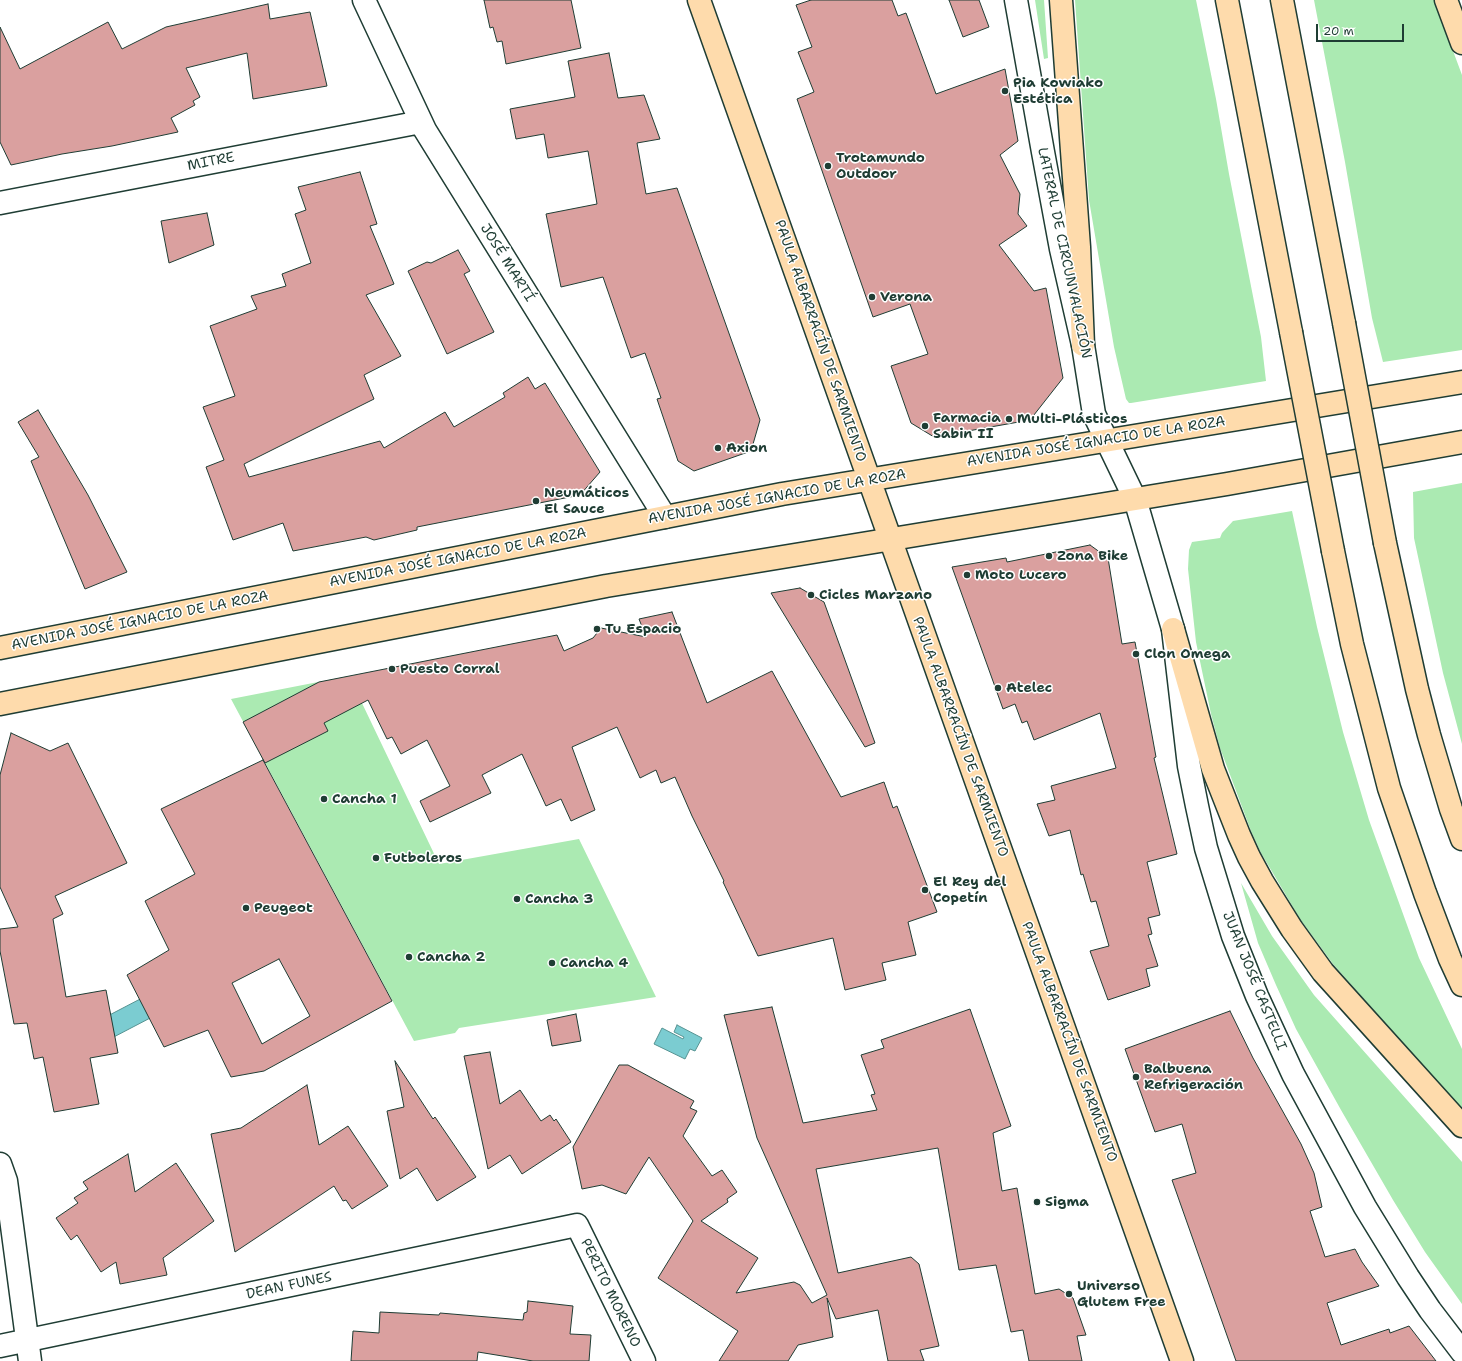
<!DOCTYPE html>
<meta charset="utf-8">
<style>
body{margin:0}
#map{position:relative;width:1462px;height:1361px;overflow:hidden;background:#fff;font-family:"Shantell Sans",sans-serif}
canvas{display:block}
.scale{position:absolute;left:1316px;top:24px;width:88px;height:18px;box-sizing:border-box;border:2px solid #1f3d34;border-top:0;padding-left:5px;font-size:12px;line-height:14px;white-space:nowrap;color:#1f3d34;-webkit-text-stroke:3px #fff;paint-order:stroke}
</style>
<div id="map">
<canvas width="1462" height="1361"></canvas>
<div class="scale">20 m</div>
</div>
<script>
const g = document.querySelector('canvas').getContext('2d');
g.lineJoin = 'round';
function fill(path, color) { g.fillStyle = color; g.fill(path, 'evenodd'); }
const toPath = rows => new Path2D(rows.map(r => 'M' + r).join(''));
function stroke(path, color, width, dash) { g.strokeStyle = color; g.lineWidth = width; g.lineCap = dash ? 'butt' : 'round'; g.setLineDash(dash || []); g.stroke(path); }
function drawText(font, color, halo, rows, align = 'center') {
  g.font = font + ' "Shantell Sans",sans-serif'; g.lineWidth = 3; g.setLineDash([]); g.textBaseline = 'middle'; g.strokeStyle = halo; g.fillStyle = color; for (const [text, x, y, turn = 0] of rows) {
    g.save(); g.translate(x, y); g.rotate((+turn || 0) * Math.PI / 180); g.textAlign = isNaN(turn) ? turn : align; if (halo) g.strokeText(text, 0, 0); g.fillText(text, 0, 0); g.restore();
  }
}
fill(toPath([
 [1035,0,1044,0,1048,58,1044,59],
 [1075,0,1196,0,1216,99,1229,174,1261,337,1266,381,1131,403,1129,403,1126,399,1114,347,1089,200],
 [1314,0,1434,0,1462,75,1462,350,1383,362,1372,318,1345,162],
 [1462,483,1462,744,1443,673,1414,538,1413,492],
 [1292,511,1317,627,1343,732,1369,820,1419,958,1462,1049,1462,1110,1333,964,1300,919,1261,853,1251,831,1220,748,1211,714,1196,642,1188,569,1189,550,1192,542,1220,538,1222,533,1233,521],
 [349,676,439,864,579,839,656,997,459,1028,455,1033,414,1041,231,699],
 [1241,883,1272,936,1314,995,1462,1162,1462,1304,1425,1252,1393,1200,1341,1110,1296,1029,1276,985,1258,943]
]), '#abeab2');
const water = toPath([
 [144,997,154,1016,108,1040,98,1021,144,997],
 [677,1025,702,1038,695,1051,690,1049,685,1059,654,1044,662,1028,683,1039,684,1037,674,1032,677,1025]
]);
fill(water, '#7bccd1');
stroke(water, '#569392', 1);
const building = toPath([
 [484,0,571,0,581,48,506,64,502,41,497,42,493,27,490,28,484,0],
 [811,0,892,0,898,16,906,13,936,94,1005,69,1018,141,1000,155,1020,194,1018,214,1027,226,999,245,1034,291,1046,288,1063,378,1030,420,934,437,911,423,891,366,928,354,910,304,873,317,797,99,814,92,798,52,812,47,796,5,811,0],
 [949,0,979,0,989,27,963,37,949,0],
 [268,4,270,19,310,12,327,86,253,99,247,53,186,68,200,97,193,101,195,105,171,118,178,132,112,146,62,154,11,165,0,142,0,27,20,69,108,22,122,49,166,27,268,4],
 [609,53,618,98,644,95,660,139,637,143,646,194,677,188,760,420,751,451,694,471,678,461,657,399,661,398,645,353,631,358,603,277,561,287,546,214,597,204,588,151,548,158,544,134,516,139,510,109,575,97,568,61,609,53],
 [360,172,377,224,370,226,394,284,366,295,401,356,364,375,374,399,244,464,249,477,380,441,384,448,445,412,454,427,505,397,503,393,528,377,535,389,545,383,600,472,580,495,417,527,417,530,374,540,366,537,293,551,283,523,233,540,206,467,224,460,203,407,235,396,210,326,257,309,251,296,286,286,282,274,311,263,295,214,306,210,298,187,360,172],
 [207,213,214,245,169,263,161,221,207,213],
 [458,250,470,271,464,274,494,332,447,354,408,271,427,262,431,263,458,250],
 [38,410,88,495,127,572,85,589,31,461,39,457,18,422,38,410],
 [1090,545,1108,558,1122,644,1135,642,1156,757,1154,758,1177,854,1147,862,1160,915,1148,918,1152,934,1148,935,1158,966,1146,969,1150,986,1108,1000,1090,951,1109,946,1096,901,1091,902,1083,874,1081,875,1070,830,1049,836,1037,804,1055,800,1051,786,1116,768,1100,713,1034,740,1027,721,1022,723,1015,704,1003,709,952,567,1006,558,1007,562,1090,545],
 [800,588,824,602,875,743,865,747,771,593,800,588],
 [672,612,707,703,772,671,841,797,884,782,893,808,897,806,937,912,908,922,916,955,882,963,886,980,845,990,833,938,758,956,723,882,724,881,692,816,675,777,661,783,656,770,640,778,617,727,572,747,595,810,571,821,561,799,546,806,522,754,482,775,491,793,430,822,420,801,450,786,427,740,401,754,392,737,387,739,368,700,324,723,328,731,265,763,243,722,319,682,557,635,564,651,593,638,601,628,646,637,639,619,672,612],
 [11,733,50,751,68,743,127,863,55,896,63,914,53,919,66,997,106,990,118,1053,90,1058,99,1104,54,1112,43,1057,34,1059,27,1023,14,1024,0,951,0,929,18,927,0,887,0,775,11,733],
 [263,760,392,1001,264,1071,231,1077,208,1030,164,1047,127,975,169,950,145,901,195,874,161,809,263,760],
 [279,959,310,1016,262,1044,232,983,279,959],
 [772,1007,803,1123,877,1110,871,1095,875,1094,861,1055,884,1048,881,1040,970,1009,1011,1126,993,1133,1002,1191,1017,1188,1035,1294,1059,1289,1073,1298,1086,1335,1077,1336,1082,1361,1029,1361,1023,1330,1011,1332,996,1265,959,1270,938,1148,816,1169,838,1273,911,1257,919,1264,939,1346,920,1350,924,1361,888,1361,878,1310,836,1319,827,1298,833,1337,798,1345,788,1361,719,1361,738,1331,658,1278,693,1221,649,1157,626,1194,602,1185,582,1189,573,1147,619,1065,628,1065,694,1101,690,1108,697,1111,683,1136,712,1176,722,1170,737,1192,727,1199,728,1202,701,1221,758,1258,736,1293,794,1282,800,1285,812,1303,827,1295,757,1138,724,1015,772,1007],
 [1230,1011,1253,1058,1301,1144,1314,1173,1322,1207,1310,1211,1325,1257,1355,1249,1362,1262,1379,1286,1327,1303,1341,1345,1389,1329,1390,1333,1409,1326,1436,1361,1236,1361,1172,1180,1196,1173,1182,1124,1155,1132,1125,1049,1230,1011],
 [576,1014,581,1041,552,1046,547,1020,576,1014],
 [490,1052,500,1104,520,1090,541,1121,550,1115,554,1121,556,1119,571,1142,522,1174,510,1155,488,1169,464,1056,490,1052],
 [395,1061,433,1119,435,1117,476,1177,437,1201,417,1168,400,1179,387,1111,404,1107,395,1061],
 [307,1085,319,1145,348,1126,388,1186,352,1209,346,1200,343,1201,334,1186,235,1252,211,1134,241,1128,307,1085],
 [128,1154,135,1192,176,1163,214,1221,163,1258,167,1275,120,1284,116,1262,101,1272,77,1235,71,1240,56,1218,78,1203,74,1198,88,1189,83,1182,128,1154],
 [528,1301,573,1306,570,1334,591,1335,589,1361,533,1361,478,1352,477,1361,351,1361,353,1331,379,1333,380,1312,439,1315,440,1313,523,1320,524,1313,527,1312,528,1301]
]);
fill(building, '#daa09f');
stroke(building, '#1f3d34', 1);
const minor = toPath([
 [364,0,425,130,665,517],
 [1016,0,1043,152,1061,249,1083,345,1094,414,1135,499,1173,629,1189,766,1197,806,1206,848,1233,936,1257,996,1293,1074,1365,1207,1408,1277,1430,1310,1462,1352],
 [0,203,421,122],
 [0,1164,6,1181,30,1361],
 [0,1346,577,1225,644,1361]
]);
const major = toPath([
 [699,0,1182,1361],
 [0,648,782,494,1462,382],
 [0,704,606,586,1227,484,1462,442]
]);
const highway = toPath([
 [1061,0,1079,247,1083,345],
 [1227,0,1291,332],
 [1282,0,1344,323],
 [1446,0,1462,43],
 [1385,543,1417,689,1429,735,1451,809,1462,839],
 [1333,551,1352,644,1389,788,1425,893,1450,959,1462,985],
 [1173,629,1213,769,1239,835,1249,857,1262,881,1292,929,1323,972,1462,1126]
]);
stroke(minor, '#1f3d34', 25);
stroke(major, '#1f3d34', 25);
stroke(highway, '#1f3d34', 25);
stroke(minor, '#fff', 22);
stroke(major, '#fedbac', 22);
stroke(highway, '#fedbac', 22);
const highwayBridge = toPath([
 [1344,323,1385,543],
 [1291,332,1333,551]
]);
stroke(highwayBridge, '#1f3d34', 25, []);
stroke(highwayBridge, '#fedbac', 22);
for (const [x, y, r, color] of [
 [1005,91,4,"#1f3d34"],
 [828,166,4,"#1f3d34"],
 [872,297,4,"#1f3d34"],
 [1009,419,4,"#1f3d34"],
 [925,426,4,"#1f3d34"],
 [718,448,4,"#1f3d34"],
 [536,501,4,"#1f3d34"],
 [1049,556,4,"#1f3d34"],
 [967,575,4,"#1f3d34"],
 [811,595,4,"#1f3d34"],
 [597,629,4,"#1f3d34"],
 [1136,654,4,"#1f3d34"],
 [392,669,4,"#1f3d34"],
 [998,688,4,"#1f3d34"],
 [324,799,4,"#1f3d34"],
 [376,858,4,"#1f3d34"],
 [925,890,4,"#1f3d34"],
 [517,899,4,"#1f3d34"],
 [246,908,4,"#1f3d34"],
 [409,957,4,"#1f3d34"],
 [552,963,4,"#1f3d34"],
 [1136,1077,4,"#1f3d34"],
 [1037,1202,4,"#1f3d34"],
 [1069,1294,4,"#1f3d34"]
]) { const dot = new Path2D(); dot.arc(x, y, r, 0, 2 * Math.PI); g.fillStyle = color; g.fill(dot); stroke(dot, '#fff', 1.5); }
drawText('bold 14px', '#1f3d34', '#fff', [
 ["Pia Kowiako",1013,83],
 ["Estética",1013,99],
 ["Trotamundo",836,158],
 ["Outdoor",836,174],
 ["Verona",880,297],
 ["Farmacia",933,418],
 ["Sabin II",933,434],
 ["Multi-Plásticos",1017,419],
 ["Axion",726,448],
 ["Neumáticos",544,493],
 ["El Sauce",544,509],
 ["Zona Bike",1057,556],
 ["Moto Lucero",975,575],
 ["Cicles Marzano",819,595],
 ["Tu Espacio",605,629],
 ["Clon Omega",1144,654],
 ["Puesto Corral",400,669],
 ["Atelec",1006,688],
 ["Cancha 1",332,799],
 ["Futboleros",384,858],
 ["El Rey del",933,882],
 ["Copetín",933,898],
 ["Cancha 3",525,899],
 ["Peugeot",254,908],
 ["Cancha 2",417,957],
 ["Cancha 4",560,963],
 ["Balbuena",1144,1069],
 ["Refrigeración",1144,1085],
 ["Sigma",1045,1202],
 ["Universo",1077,1286],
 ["Glutem Free",1077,1302]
], 'left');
drawText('14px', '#1f3d34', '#fff', [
 ["MITRE",211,162,-11],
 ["LATERAL DE CIRCUNVALACIÓN",1064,253,78],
 ["JOSÉ MARTÍ",507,263,58],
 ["PAULA ALBARRACÍN DE SARMIENTO",820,341,71],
 ["AVENIDA JOSÉ IGNACIO DE LA ROZA",1096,442,-9],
 ["AVENIDA JOSÉ IGNACIO DE LA ROZA",777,497,-10],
 ["AVENIDA JOSÉ IGNACIO DE LA ROZA",458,558,-11],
 ["AVENIDA JOSÉ IGNACIO DE LA ROZA",140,621,-11],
 ["PAULA ALBARRACÍN DE SARMIENTO",960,737,70],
 ["JUAN JOSÉ CASTELLI",1254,981,68],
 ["PAULA ALBARRACÍN DE SARMIENTO",1069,1042,70],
 ["DEAN FUNES",289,1286,-12],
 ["PERITO MORENO",610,1293,64]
]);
</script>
